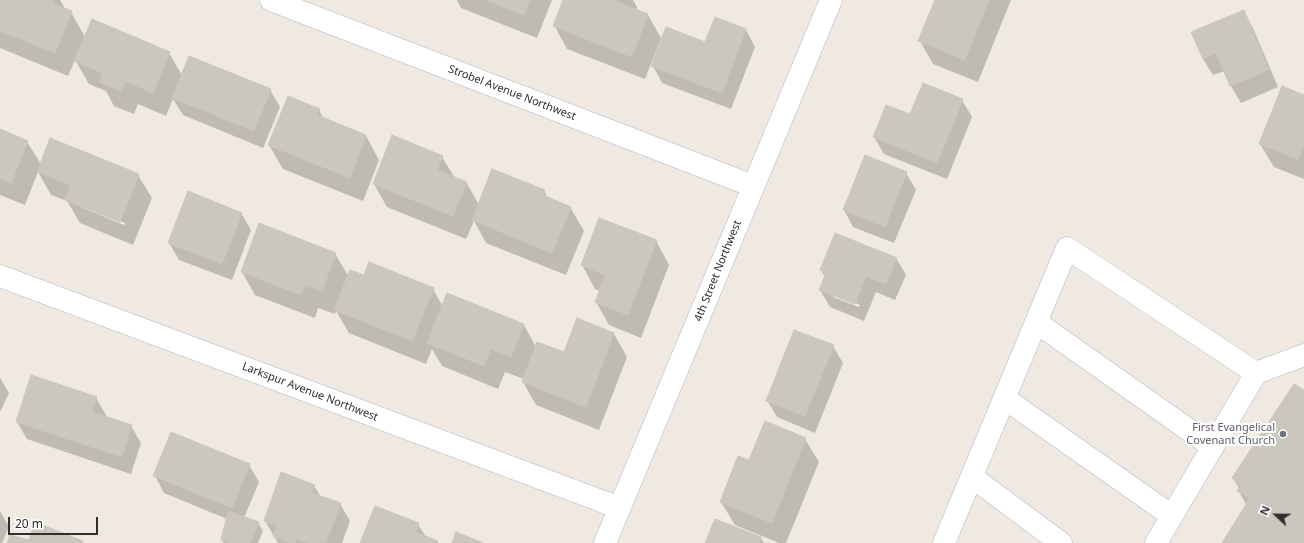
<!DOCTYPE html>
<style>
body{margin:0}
#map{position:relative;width:1304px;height:543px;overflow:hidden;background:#efe9e1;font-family:"Noto Sans",sans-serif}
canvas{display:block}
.north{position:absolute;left:1256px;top:495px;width:40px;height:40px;-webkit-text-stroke:3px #fff;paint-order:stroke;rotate:292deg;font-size:11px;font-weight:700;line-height:16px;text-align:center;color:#2e2e2e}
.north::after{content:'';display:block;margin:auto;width:14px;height:18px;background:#2e2e2e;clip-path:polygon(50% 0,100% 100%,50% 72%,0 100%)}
.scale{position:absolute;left:8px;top:517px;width:90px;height:18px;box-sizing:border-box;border:2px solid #2e2e2e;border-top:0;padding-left:5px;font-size:12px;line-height:14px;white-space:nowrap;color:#2e2e2e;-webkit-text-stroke:3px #fff;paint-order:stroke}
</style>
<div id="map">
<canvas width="1304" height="543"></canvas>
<div class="north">N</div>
<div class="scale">20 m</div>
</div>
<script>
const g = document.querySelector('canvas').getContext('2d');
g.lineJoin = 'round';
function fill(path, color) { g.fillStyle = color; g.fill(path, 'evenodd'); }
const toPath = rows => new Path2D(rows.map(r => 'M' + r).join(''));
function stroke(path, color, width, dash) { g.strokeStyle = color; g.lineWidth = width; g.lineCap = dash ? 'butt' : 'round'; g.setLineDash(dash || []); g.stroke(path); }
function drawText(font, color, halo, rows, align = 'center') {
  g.font = font + ' "Noto Sans",sans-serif'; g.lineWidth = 4; g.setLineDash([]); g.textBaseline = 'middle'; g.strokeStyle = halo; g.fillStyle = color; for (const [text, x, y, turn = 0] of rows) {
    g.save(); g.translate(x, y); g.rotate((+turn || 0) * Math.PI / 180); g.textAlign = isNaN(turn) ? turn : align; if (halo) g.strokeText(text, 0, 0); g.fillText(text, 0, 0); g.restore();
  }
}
fill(toPath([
 [0,0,60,0,66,10,71,12,85,37,169,53,182,75,270,90,280,107,263,148,183,115,173,99,166,116,138,104,134,114,114,106,106,91,89,84,75,60,68,76,0,48],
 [457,0,552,0,537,38,461,8],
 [564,0,633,0,637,7,636,10,648,15,661,38,645,79,567,49,554,25],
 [936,0,1011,0,978,82,933,64,920,41],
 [1243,11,1253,28,1278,87,1241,103,1231,86,1225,71,1213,75,1203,59],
 [715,18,746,30,755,47,731,109,662,83,653,66,705,44],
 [1304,96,1304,179,1274,167,1260,144],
 [962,100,972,117,947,179,884,154,874,137,910,116],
 [319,110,324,120,366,136,379,160,363,201,283,169,269,145],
 [0,131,27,142,41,164,138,175,152,198,133,245,80,223,67,201,51,195,38,172,25,205,0,195],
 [83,206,125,223,124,225,83,208],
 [442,157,455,178,466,182,479,205,544,191,548,198,570,207,584,231,566,275,486,243,474,221,466,239,387,207,374,184],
 [906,173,916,190,894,243,853,227,844,210],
 [241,213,251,230,232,280,179,260,169,243],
 [656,241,669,265,641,338,609,325,596,302,600,291,595,289,582,265],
 [335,254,349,277,365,277,433,289,443,307,448,294,524,325,536,347,564,353,577,320,614,334,627,357,599,430,536,405,523,382,524,379,505,372,498,389,442,366,432,349,426,364,349,333,336,311,335,314,318,308,315,318,255,295,242,272],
 [896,258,906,275,895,300,876,292,864,321,830,307,820,290,825,277,821,270],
 [833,294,860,305,859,307,833,297],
 [833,346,843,363,815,433,777,417,767,400],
 [0,378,9,393,0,412],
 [1304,391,1304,543,1223,543,1247,506,1238,490,1239,488,1233,478],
 [96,398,106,415,105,417,131,426,141,443,131,474,27,439,17,422],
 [805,439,819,462,786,543,779,543,735,525,721,502,750,462],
 [249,465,259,482,244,518,258,523,263,531,258,543,224,543,222,540,227,519,164,493,155,476],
 [314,486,321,497,340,504,350,521,342,543,278,543,265,521],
 [0,511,9,527,2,543,0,543],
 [716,520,761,538,764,543,706,543],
 [418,524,426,537,438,543,361,543]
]), '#0003');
const building = toPath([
 [0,0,54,0,53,4,72,11,55,53,0,31,0,0],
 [486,0,530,0,524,15,486,0],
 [563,0,617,0,617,2,648,14,632,57,553,26,563,0],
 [935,0,989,0,965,60,918,41,935,0],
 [1244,10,1269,70,1230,86,1216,53,1203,59,1191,32,1244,10],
 [715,17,746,29,722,93,651,66,666,27,705,42,715,17],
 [92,19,170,52,153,93,125,81,121,91,100,82,103,73,74,61,92,19],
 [189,56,271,89,254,131,172,98,189,56],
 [923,83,963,99,937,163,873,137,886,105,910,114,923,83],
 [1282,86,1304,95,1304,145,1298,159,1259,144,1282,86],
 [288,96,320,109,317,115,366,135,350,178,268,145,288,96],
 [0,129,28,141,11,183,0,178,0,129],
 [392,135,443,156,437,170,467,182,453,216,373,184,392,135],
 [50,138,139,174,120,222,65,200,71,185,37,172,50,138],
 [865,155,907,172,885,227,843,210,865,155],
 [492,169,545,190,543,195,571,207,552,253,472,220,492,169],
 [188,191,242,213,222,264,168,243,188,191],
 [599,218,657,240,628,315,595,302,605,275,581,265,599,218],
 [259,223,336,253,322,291,305,285,301,295,241,272,259,223],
 [835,233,897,258,886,284,866,276,855,304,819,290,826,273,820,270,835,233],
 [369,262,434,288,412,341,334,310,350,270,364,275,369,262],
 [447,293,524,324,511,357,491,349,484,366,427,343,447,293],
 [577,318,614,333,586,407,522,382,537,342,564,352,577,318],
 [794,330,834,345,805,416,766,401,794,330],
 [31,375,97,397,92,412,132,425,122,457,16,422,31,375],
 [1294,384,1304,390,1304,543,1222,543,1250,498,1237,491,1240,484,1232,478,1294,384],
 [765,421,806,438,772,523,720,502,738,456,749,460,765,421],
 [171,432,250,464,232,508,153,476,171,432],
 [281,472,315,485,312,493,341,503,326,543,309,543,296,539,295,543,290,543,273,536,277,525,264,521,281,472],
 [375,506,419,523,415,532,438,541,438,543,360,543,375,506],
 [228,511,259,522,250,543,229,543,221,540,228,511],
 [715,519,761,537,759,543,705,543,715,519],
 [35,522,83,541,82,543,7,543,10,535,29,540,35,522],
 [456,532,483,543,452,543,456,532]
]);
fill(building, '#cbc7bf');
stroke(building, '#cbc5ba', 1);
const minor = toPath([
 [271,0,753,186],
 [0,276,620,508],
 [1036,322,1213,447],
 [1004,398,1172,516],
 [972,477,1061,543],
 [605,543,831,0],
 [944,543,1067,248,1256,373],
 [1156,543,1256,373,1304,355]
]);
stroke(minor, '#b4b7c1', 23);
stroke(minor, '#fff', 22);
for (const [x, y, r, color] of [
 [1283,434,4,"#6b7280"]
]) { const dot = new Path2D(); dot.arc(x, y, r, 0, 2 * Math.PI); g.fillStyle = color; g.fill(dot); stroke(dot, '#fff', 1.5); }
drawText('11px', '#2e2e2e', '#fff', [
 ["Strobel Avenue Northwest",512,93,21],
 ["4th Street Northwest",718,271,-68],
 ["Larkspur Avenue Northwest",310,392,21]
]);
drawText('11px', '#5b616d', '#fff', [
 ["First Evangelical",1275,428],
 ["Covenant Church",1275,441]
], 'right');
</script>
